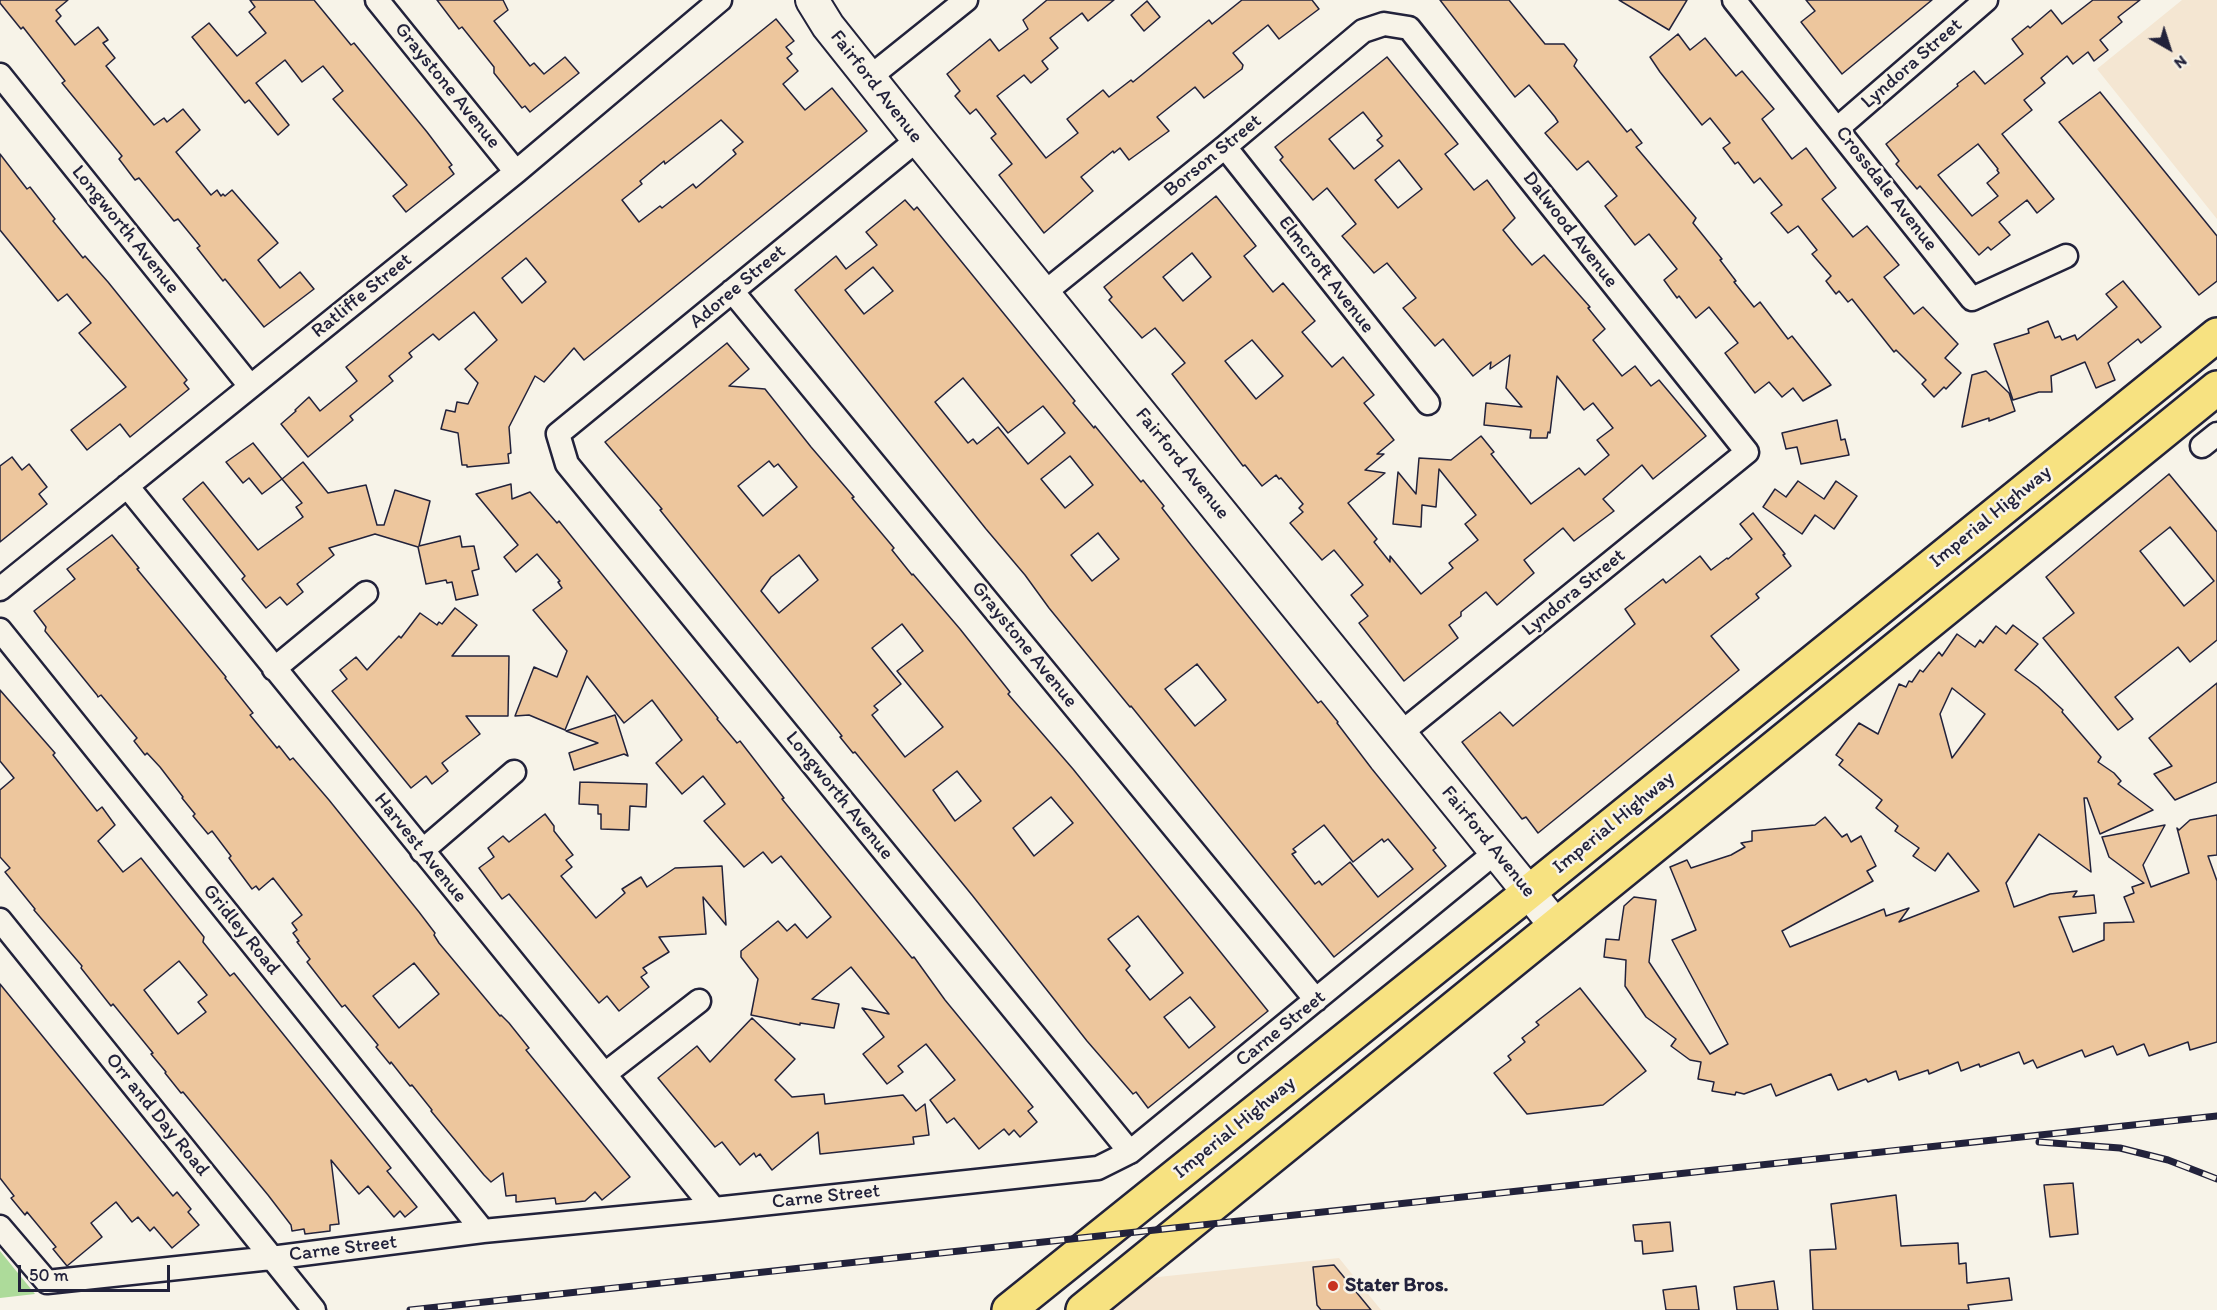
<!DOCTYPE html>
<style>
body{margin:0}
#map{position:relative;width:2217px;height:1310px;overflow:hidden;background:#f7f3e8;font-family:Itim,sans-serif}
canvas{display:block}
.north{position:absolute;left:2139px;top:18px;width:60px;height:60px;-webkit-text-stroke:4px #f7f3e8;paint-order:stroke;rotate:141deg;font-size:16px;font-weight:700;line-height:24px;text-align:center;color:#22223b}
.north::after{content:'';display:block;margin:auto;width:21px;height:27px;background:#22223b;clip-path:polygon(50% 0,100% 100%,50% 72%,0 100%)}
.scale{position:absolute;left:18px;top:1265px;width:152px;height:27px;box-sizing:border-box;border:3px solid #22223b;border-top:0;padding-left:8px;font-size:18px;line-height:21px;white-space:nowrap;color:#22223b;-webkit-text-stroke:4px #f7f3e8;paint-order:stroke}
</style>
<div id="map">
<canvas width="2217" height="1310"></canvas>
<div class="north">N</div>
<div class="scale">50 m</div>
</div>
<script>
const g = document.querySelector('canvas').getContext('2d');
g.lineJoin = 'round';
function fill(path, color) { g.fillStyle = color; g.fill(path, 'evenodd'); }
const toPath = rows => new Path2D(rows.map(r => 'M' + r).join(''));
function stroke(path, color, width, dash) { g.strokeStyle = color; g.lineWidth = width; g.lineCap = dash ? 'butt' : 'round'; g.setLineDash(dash || []); g.stroke(path); }
function drawText(font, color, halo, rows, align = 'center') {
  g.font = font + ' Itim,sans-serif'; g.lineWidth = 5; g.setLineDash([]); g.textBaseline = 'middle'; g.strokeStyle = halo; g.fillStyle = color; for (const [text, x, y, turn = 0] of rows) {
    g.save(); g.translate(x, y); g.rotate((+turn || 0) * Math.PI / 180); g.textAlign = isNaN(turn) ? turn : align; if (halo) g.strokeText(text, 0, 0); g.fillText(text, 0, 0); g.restore();
  }
}
fill(toPath([
 [2182,0,2217,0,2217,219,2097,69],
 [1339,1258,1381,1310,1101,1310,1139,1279]
]), '#f4e6d2');
fill(toPath([
 [0,1251,35,1294,0,1298]
]), '#addb9a');
const building = toPath([
 [0,0,68,0,56,10,61,16,56,21,75,45,98,27,108,40,103,43,115,58,106,66,154,125,164,118,167,122,183,109,200,130,176,152,211,195,217,190,221,196,223,194,225,196,232,190,278,243,258,260,280,288,300,272,314,289,264,327,225,279,223,281,197,248,200,246,178,219,174,221,139,178,135,180,119,159,122,156,62,83,65,81,23,27,21,29,0,3,0,0],
 [250,0,314,0,351,45,354,43,427,132,452,165,449,167,454,174,406,212,393,196,407,185,333,99,343,91,323,66,302,82,285,60,256,83,289,125,278,135,249,100,245,103,192,37,209,23,237,56,266,33,249,12,255,7,250,0],
 [437,0,503,0,508,10,494,21,530,66,534,63,544,74,565,57,579,73,530,112,525,106,522,108,494,73,494,67,462,27,459,29,437,0],
 [1047,0,1114,0,1088,21,1082,13,1050,38,1058,48,1042,61,1048,69,1031,83,1024,75,997,96,1046,158,1078,133,1067,119,1103,90,1109,97,1131,80,1133,82,1209,20,1212,24,1242,0,1312,0,1319,9,1279,39,1268,25,1233,53,1243,65,1242,69,1204,98,1195,87,1157,117,1169,131,1129,160,1120,148,1114,153,1113,151,1081,177,1093,191,1044,233,999,175,1012,164,991,138,996,134,976,109,970,114,955,96,960,91,947,74,990,39,999,51,1028,29,1023,20,1047,0],
 [1440,0,1509,0,1545,44,1564,44,1577,60,1574,66,1627,132,1631,129,1642,143,1636,147,1696,218,1693,223,1722,259,1720,260,1736,281,1734,282,1754,307,1760,302,1788,339,1792,336,1831,385,1803,401,1793,388,1782,397,1769,382,1755,393,1725,353,1738,343,1709,307,1696,318,1679,296,1677,298,1664,280,1677,269,1649,234,1635,245,1605,206,1617,196,1588,161,1577,170,1545,133,1558,122,1555,117,1529,85,1515,97,1440,0],
 [1619,0,1687,0,1669,30,1619,0],
 [1806,0,1932,0,1842,74,1801,22,1815,11,1806,0],
 [2093,0,2140,0,2118,17,2122,22,2100,40,2108,50,2094,61,2088,52,2073,64,2067,56,2041,78,2045,83,2024,100,2032,110,2002,134,2054,199,2037,213,2027,200,1999,222,2010,235,1991,250,1988,247,1979,255,1920,186,1917,189,1896,164,1899,161,1886,144,1958,86,1957,84,1974,71,1985,84,2023,54,2012,39,2028,26,2030,28,2051,10,2062,24,2093,0],
 [1978,144,1998,169,1997,170,1999,173,1987,183,1998,196,1972,216,1938,175,1978,144],
 [1147,1,1160,17,1144,31,1131,15,1147,1],
 [776,19,794,41,786,47,792,54,787,58,798,71,783,84,805,110,832,88,867,131,584,360,574,348,544,382,535,376,509,427,511,453,508,454,509,463,467,467,467,465,462,465,458,433,441,429,446,410,455,412,457,402,468,404,478,383,465,369,497,340,474,312,439,340,433,334,409,353,412,357,389,376,393,381,350,416,353,420,308,457,281,424,296,411,295,410,309,397,320,411,357,381,346,367,776,19],
 [721,120,743,142,733,150,736,154,696,188,693,184,662,208,660,206,639,222,622,200,642,184,640,181,664,161,665,164,721,120],
 [526,258,546,282,522,303,502,278,526,258],
 [1678,34,1690,50,1705,38,1736,76,1742,71,1774,109,1762,119,1792,159,1806,148,1836,188,1822,199,1853,237,1867,226,1899,265,1884,277,1914,314,1923,307,1958,344,1945,358,1961,373,1946,389,1944,387,1934,397,1922,384,1926,380,1896,350,1894,352,1852,299,1848,302,1839,291,1836,294,1826,281,1831,276,1812,254,1817,250,1798,226,1788,233,1771,213,1782,205,1760,178,1754,183,1738,162,1735,164,1723,148,1730,143,1710,118,1702,125,1660,72,1650,57,1678,34],
 [1387,57,1458,144,1445,154,1474,190,1487,180,1515,218,1503,230,1516,246,1532,265,1544,255,1590,307,1588,308,1605,329,1593,340,1622,376,1635,366,1651,386,1659,380,1706,436,1653,479,1642,465,1603,499,1614,511,1574,541,1563,528,1524,560,1534,573,1497,605,1486,592,1461,612,1461,616,1449,625,1458,638,1404,681,1359,623,1368,616,1351,595,1363,585,1334,550,1322,560,1290,523,1303,512,1299,508,1303,504,1281,478,1279,479,1276,475,1262,486,1245,465,1243,466,1172,374,1185,363,1155,328,1142,338,1109,300,1112,297,1104,287,1216,196,1256,246,1244,256,1273,292,1283,283,1315,321,1302,332,1332,367,1343,357,1374,395,1364,403,1394,440,1377,454,1384,454,1365,470,1385,473,1348,503,1377,539,1374,542,1390,562,1390,556,1421,594,1453,568,1449,563,1478,540,1465,524,1476,515,1439,469,1436,507,1422,505,1421,527,1393,524,1398,472,1416,494,1419,458,1451,460,1481,436,1494,452,1491,454,1531,504,1579,468,1585,475,1609,455,1597,440,1613,428,1593,403,1584,410,1557,376,1550,433,1548,432,1547,438,1530,438,1531,430,1484,425,1486,403,1522,407,1506,388,1510,355,1490,369,1491,362,1473,376,1443,339,1435,346,1403,308,1416,298,1387,263,1374,273,1342,236,1356,224,1327,188,1313,200,1280,160,1283,157,1275,147,1387,57],
 [1363,112,1382,136,1377,140,1383,146,1354,169,1329,139,1363,112],
 [1399,160,1422,189,1398,208,1375,180,1399,160],
 [1192,253,1211,277,1183,301,1163,277,1192,253],
 [1252,340,1283,376,1256,399,1225,361,1252,340],
 [2100,92,2217,236,2217,281,2199,295,2059,122,2100,92],
 [0,154,27,189,30,187,55,219,53,221,83,258,85,256,108,282,187,380,184,383,189,389,130,437,120,424,87,450,71,430,126,387,79,333,91,323,67,294,58,301,0,230,0,154],
 [905,200,914,210,917,207,1075,401,1073,403,1094,428,1095,426,1141,482,1143,480,1164,506,1162,508,1191,545,1318,703,1321,701,1338,722,1337,723,1372,769,1436,848,1433,850,1446,866,1334,957,1131,706,1130,707,1049,608,1025,575,986,529,795,290,836,256,846,269,877,245,866,232,905,200],
 [873,267,893,291,864,314,845,290,873,267],
 [963,378,1008,433,1043,406,1065,433,1028,464,998,427,977,444,973,439,968,443,935,402,963,378],
 [1070,456,1093,485,1065,508,1041,479,1070,456],
 [1098,533,1119,559,1092,581,1071,555,1098,533],
 [1197,664,1226,700,1195,726,1165,689,1197,664],
 [1324,825,1353,862,1382,839,1384,842,1388,839,1413,869,1378,897,1350,862,1322,885,1319,881,1315,884,1292,854,1296,852,1293,849,1324,825],
 [2123,281,2161,327,2141,343,2138,339,2108,363,2115,380,2096,388,2085,362,2051,376,2052,392,2039,392,2013,400,1994,344,2029,333,2028,329,2048,321,2055,338,2060,336,2062,340,2075,335,2077,340,2117,307,2106,294,2123,281],
 [727,343,749,369,729,386,765,389,811,447,854,497,852,498,894,548,892,550,912,575,913,574,960,629,1010,692,1008,694,1073,769,1268,1011,1148,1108,1136,1092,1133,1094,1087,1041,972,895,855,752,853,753,840,737,842,736,689,546,660,510,662,509,605,442,727,343],
 [769,461,774,467,778,464,797,487,763,516,738,486,769,461],
 [799,555,818,580,779,613,761,591,771,577,799,555],
 [902,624,923,651,897,671,943,727,905,757,872,715,878,710,874,706,901,684,872,648,902,624],
 [957,771,981,801,955,821,933,790,957,771],
 [1051,797,1073,823,1034,856,1013,828,1051,797],
 [1138,916,1183,973,1150,1000,1126,970,1130,966,1108,939,1138,916],
 [1190,997,1215,1027,1189,1048,1164,1017,1190,997],
 [1986,371,2009,393,2015,411,1989,421,1989,418,1962,427,1972,375,1986,371],
 [1837,420,1841,440,1845,439,1849,455,1801,464,1797,447,1786,449,1782,433,1837,420],
 [253,443,282,479,262,494,249,478,243,483,226,462,253,443],
 [12,457,22,470,29,464,47,487,39,494,47,504,0,542,0,466,12,457],
 [303,462,328,493,366,485,377,525,384,525,395,490,430,501,419,546,460,536,462,547,474,546,479,569,472,571,478,595,456,600,452,582,447,583,446,580,426,584,418,547,375,534,329,548,334,555,297,584,303,592,287,605,280,597,266,608,242,579,245,576,183,499,203,482,258,550,303,517,296,507,302,503,282,479,303,462],
 [2169,474,2217,532,2217,640,2190,662,2178,647,2115,697,2133,719,2118,730,2043,638,2074,613,2046,577,2169,474],
 [2170,527,2214,581,2184,606,2140,551,2170,527],
 [1798,481,1824,499,1836,481,1857,496,1834,529,1815,515,1802,534,1763,507,1775,489,1786,497,1798,481],
 [511,484,512,499,530,492,557,523,559,521,718,718,717,719,737,743,740,741,784,798,782,799,912,958,914,957,945,1000,1033,1107,1028,1111,1037,1122,1020,1137,1014,1130,1009,1135,1004,1129,979,1149,954,1118,947,1123,930,1100,955,1080,926,1044,898,1066,903,1072,887,1084,863,1054,884,1037,862,1008,889,1014,851,967,812,999,839,1004,834,1028,800,1023,800,1025,751,1015,758,979,741,957,741,951,778,921,787,931,795,924,807,938,831,917,781,856,772,863,763,852,744,867,704,821,725,804,703,776,682,794,656,763,682,740,652,700,624,723,587,676,565,730,529,715,515,716,534,667,557,677,567,651,533,610,562,588,558,582,560,581,537,554,516,572,504,557,518,545,476,494,511,484],
 [1753,513,1785,554,1783,555,1791,566,1756,594,1759,598,1711,636,1739,670,1538,833,1526,817,1522,819,1462,742,1500,712,1513,726,1635,624,1625,609,1663,579,1666,583,1700,556,1711,570,1727,558,1728,559,1752,539,1740,524,1753,513],
 [112,535,139,568,137,569,226,677,225,678,253,713,250,715,277,748,279,746,290,760,293,758,329,800,419,912,435,933,434,935,439,943,500,1016,501,1015,509,1023,529,1048,526,1050,630,1177,602,1200,595,1192,585,1201,556,1204,555,1198,516,1202,516,1195,506,1196,503,1173,491,1182,484,1175,431,1111,432,1110,412,1085,410,1086,391,1062,390,1064,376,1047,378,1045,345,1005,342,1007,307,962,310,959,297,942,299,941,293,933,297,930,292,923,302,915,273,878,259,890,256,886,252,889,229,858,231,856,212,831,208,834,193,816,195,814,182,798,183,797,160,767,147,753,145,755,134,741,137,738,101,695,98,697,97,695,45,631,46,627,34,611,75,579,67,569,112,535],
 [414,963,439,994,399,1028,373,996,414,963],
 [455,608,477,625,452,656,509,656,508,716,466,716,480,734,442,763,448,771,432,784,426,776,411,788,332,691,347,679,340,670,356,657,367,670,399,636,401,638,420,613,437,625,439,622,442,624,455,608],
 [2013,625,2038,644,2015,670,2038,687,2063,710,2062,712,2101,757,2098,762,2114,773,2121,781,2118,784,2153,810,2100,834,2087,798,2084,798,2091,872,2039,834,2006,883,2014,907,2050,894,2077,891,2073,897,2094,895,2096,913,2059,917,2073,952,2104,940,2104,923,2134,922,2124,897,2134,893,2132,887,2144,883,2109,857,2102,837,2165,825,2143,865,2151,887,2189,873,2177,828,2179,830,2190,820,2217,815,2217,855,2208,856,2217,881,2217,1042,2190,1050,2188,1042,2149,1056,2144,1044,2117,1055,2113,1046,2085,1057,2082,1050,2037,1068,2033,1060,2024,1064,2019,1052,1980,1067,1979,1064,1961,1071,1958,1062,1929,1074,1928,1070,1899,1080,1896,1071,1868,1082,1866,1079,1838,1090,1831,1074,1776,1096,1771,1084,1744,1094,1736,1092,1735,1095,1712,1091,1714,1082,1698,1079,1701,1062,1690,1060,1671,1046,1676,1039,1646,1017,1625,986,1626,960,1604,957,1606,939,1619,940,1624,906,1634,897,1656,900,1649,962,1710,1054,1728,1044,1672,940,1696,930,1670,867,1687,860,1691,868,1731,855,1745,847,1741,843,1752,841,1752,831,1815,825,1825,817,1842,837,1847,834,1851,842,1861,836,1876,866,1867,871,1873,881,1782,931,1790,947,1884,909,1886,916,1909,908,1899,922,1979,891,1948,853,1935,871,1913,856,1919,848,1895,831,1898,826,1876,808,1882,800,1839,765,1843,760,1836,755,1859,723,1878,734,1899,684,1906,687,1909,681,1912,682,1920,670,1923,672,1939,652,1942,656,1957,634,1975,647,1980,640,1983,643,1996,626,2006,634,2013,625],
 [1952,688,1985,714,1952,758,1940,714,1952,688],
 [2217,683,2217,782,2175,800,2154,774,2172,766,2149,738,2217,683],
 [0,690,55,753,53,755,97,811,102,807,115,825,98,841,123,872,141,858,204,937,203,942,230,976,234,973,391,1168,387,1171,417,1207,405,1217,400,1211,394,1217,368,1186,359,1194,331,1160,339,1224,330,1225,330,1231,305,1234,304,1229,292,1231,291,1225,268,1195,183,1092,181,1093,165,1073,166,1072,151,1054,153,1053,113,1004,111,1006,81,968,82,966,34,910,35,909,5,872,10,868,0,857,0,790,14,778,0,761,0,690],
 [179,961,207,995,198,1002,206,1012,178,1034,144,990,179,961],
 [615,715,628,756,624,754,574,770,569,753,598,743,566,731,615,715],
 [580,782,647,784,646,807,630,806,629,830,601,829,601,814,598,814,598,805,579,804,580,782],
 [545,814,554,826,554,831,573,855,566,860,572,867,561,876,596,918,625,893,622,889,641,877,647,887,675,868,722,866,726,925,703,897,706,934,659,937,669,952,643,968,647,973,641,977,649,987,619,1011,607,996,599,1003,509,894,502,899,479,868,494,857,488,848,503,836,509,842,545,814],
 [0,984,173,1196,177,1192,191,1209,188,1212,199,1225,172,1248,154,1227,150,1231,138,1217,132,1222,116,1202,91,1223,102,1237,67,1266,53,1249,56,1247,27,1212,25,1215,11,1198,14,1196,0,1178,0,984],
 [1580,988,1646,1071,1603,1105,1527,1114,1494,1073,1511,1060,1508,1056,1525,1042,1522,1038,1539,1025,1536,1022,1580,988],
 [752,1018,795,1059,775,1080,792,1097,824,1094,825,1104,903,1095,916,1111,925,1104,929,1135,913,1137,914,1144,820,1154,818,1132,772,1170,760,1154,756,1157,754,1153,740,1165,722,1142,715,1147,658,1078,697,1046,710,1062,752,1018],
 [2073,1183,2078,1234,2050,1237,2044,1185,2073,1183],
 [1896,1195,1901,1246,1958,1243,1959,1264,1966,1263,1967,1283,2009,1278,2012,1300,1968,1305,1969,1310,1813,1310,1810,1250,1836,1249,1831,1204,1896,1195],
 [1670,1222,1673,1251,1643,1254,1642,1241,1635,1241,1633,1225,1670,1222],
 [1334,1265,1371,1310,1321,1310,1317,1305,1313,1267,1334,1265],
 [1774,1281,1778,1310,1737,1310,1734,1287,1774,1281],
 [1696,1286,1699,1310,1666,1310,1663,1290,1696,1286]
]);
fill(building, '#edc69d');
stroke(building, '#22223b', 1.5);
const street = toPath([
 [377,0,516,172],
 [1734,0,1972,299,2066,256],
 [0,75,250,386],
 [870,77,966,0],
 [1838,128,1986,0],
 [918,139,558,434,567,464,1130,1152],
 [1225,147,1428,403],
 [732,291,1316,1000],
 [1044,293,1225,147,1363,31,1384,24,1409,28,1747,452,1401,733],
 [2202,446,2217,434],
 [127,486,714,1209],
 [0,589,516,172,720,0],
 [0,630,483,1231],
 [274,669,366,593],
 [422,851,514,772],
 [0,920,314,1310],
 [605,1074,699,1001],
 [0,1227,47,1282,271,1258,483,1231,714,1209,1098,1168,1130,1152,1497,851]
]);
const secondary = toPath([
 [812,0,828,26,918,139,1556,926]
]);
const primary = toPath([
 [1009,1310,1529,892,2217,335],
 [1083,1310,2217,388]
]);
stroke(street, '#22223b', 27);
stroke(secondary, '#22223b', 36);
stroke(primary, '#22223b', 38);
stroke(street, '#f7f3e8', 22);
stroke(secondary, '#f7f3e8', 32);
stroke(primary, '#f7e281', 33);
const rail = toPath([
 [2039,1142,2120,1148,2168,1160,2217,1179],
 [410,1310,2217,1116]
]);
stroke(rail, '#22223b', 7);
stroke(rail, '#f7f3e8', 4.5, [14]);
for (const [x, y, r, color] of [
 [1333,1286,6,"#c8321e"]
]) { const dot = new Path2D(); dot.arc(x, y, r, 0, 2 * Math.PI); g.fillStyle = color; g.fill(dot); stroke(dot, '#f7f3e8', 2); }
drawText('20px', '#22223b', '#f7f3e8', [
 ["Lyndora Street",1912,64,-41],
 ["Graystone Avenue",447,86,51],
 ["Fairford Avenue",876,87,52],
 ["Borson Street",1213,156,-39],
 ["Crossdale Avenue",1886,189,52],
 ["Longworth Avenue",125,230,51],
 ["Dalwood Avenue",1570,230,52],
 ["Elmcroft Avenue",1326,275,52],
 ["Adoree Street",738,287,-40],
 ["Ratliffe Street",362,296,-39],
 ["Fairford Avenue",1182,464,51],
 ["Imperial Highway",1991,517,-39],
 ["Lyndora Street",1574,593,-39],
 ["Graystone Avenue",1024,645,51],
 ["Longworth Avenue",839,796,51],
 ["Imperial Highway",1614,823,-39],
 ["Fairford Avenue",1488,842,51],
 ["Harvest Avenue",420,848,51],
 ["Gridley Road",241,930,51],
 ["Carne Street",1281,1029,-39],
 ["Orr and Day Road",157,1115,51],
 ["Imperial Highway",1235,1128,-39],
 ["Carne Street",826,1197,-6],
 ["Carne Street",343,1249,-7]
]);
drawText('bold 20px', '#22223b', '#f7f3e8', [
 ["Stater Bros.",1345,1286]
], 'left');
</script>
